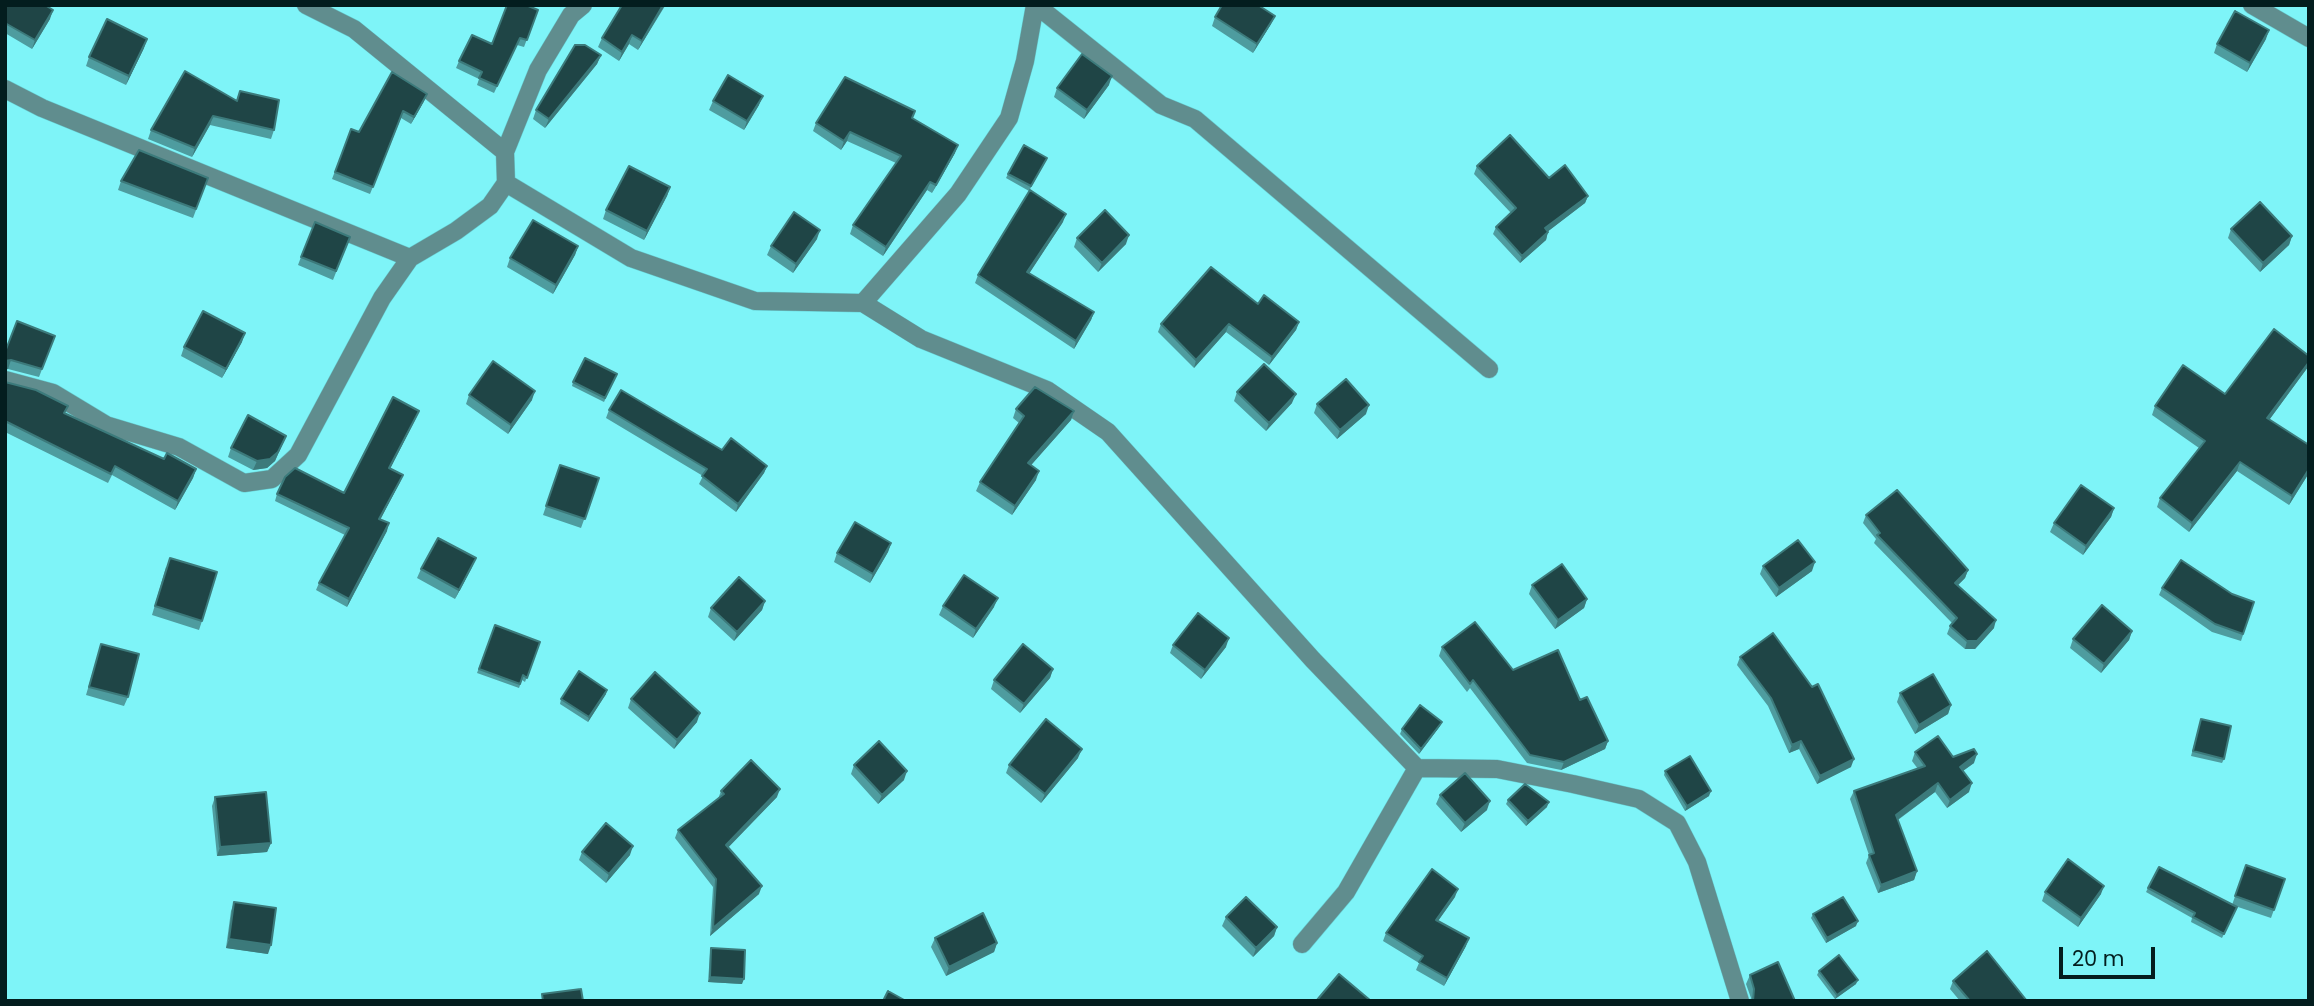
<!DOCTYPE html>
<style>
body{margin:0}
#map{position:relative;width:2314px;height:1006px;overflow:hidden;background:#7ef4f8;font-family:Poppins,sans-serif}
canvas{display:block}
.frame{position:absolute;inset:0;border:7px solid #031d1e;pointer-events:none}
.scale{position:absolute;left:2059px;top:947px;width:96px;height:32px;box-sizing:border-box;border:4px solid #031d1e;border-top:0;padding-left:9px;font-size:21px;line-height:24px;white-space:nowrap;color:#031d1e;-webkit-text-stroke:5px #7ef4f8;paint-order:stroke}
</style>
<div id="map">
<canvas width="2314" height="1006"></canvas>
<div class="frame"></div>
<div class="scale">20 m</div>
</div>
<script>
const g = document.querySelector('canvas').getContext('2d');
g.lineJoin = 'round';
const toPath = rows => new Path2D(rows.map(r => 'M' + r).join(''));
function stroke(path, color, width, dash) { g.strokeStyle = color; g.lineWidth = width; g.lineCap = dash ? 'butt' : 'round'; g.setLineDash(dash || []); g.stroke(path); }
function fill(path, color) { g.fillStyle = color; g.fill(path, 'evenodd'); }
const street = toPath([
 [306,5,354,29,505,152],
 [1036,5,1161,105,1195,119,1489,369],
 [2252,5,2309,38],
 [5,89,42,108,410,258],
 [506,183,631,258,755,301,863,303,921,339,1047,390,1108,432,1313,660,1417,768,1497,769,1573,784,1639,799,1677,823,1697,862,1740,1001],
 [863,303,958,194,1009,118,1025,61,1035,5],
 [5,380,53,393,106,425,179,447,244,483,272,479,298,455,382,298,410,258,456,231,490,206,506,183,505,152,538,70,571,15,583,5],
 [1302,944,1346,892,1417,768]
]);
stroke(street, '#68cdd1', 19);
stroke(street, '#608d8e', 18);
fill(toPath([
 [5,5,50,19,32,49,5,33],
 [665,6,638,50,629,44,619,61,598,47,602,38],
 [538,10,524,47,517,45,494,93,477,85,479,79,456,68,459,61,492,44],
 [1215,17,1271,24,1253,53,1212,26],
 [2266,39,2247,72,2214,53,2217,44],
 [144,48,126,85,86,66,89,57],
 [601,55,597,64,545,128,533,119,536,110],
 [1109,85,1084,119,1054,97,1057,88],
 [240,91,274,130,271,139,210,125,192,157,148,139,151,130,236,101],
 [424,101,411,124,401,118,370,194,332,179,351,129,359,132],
 [713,101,759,105,744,130,709,110],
 [913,118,955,153,932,193,927,190,883,256,850,234,853,225,896,163,847,141,841,150,813,131,816,123],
 [1045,162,1029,191,1006,178,1008,174],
 [1477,166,1549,178,1588,196,1585,203,1548,231,1546,240,1520,263,1493,234,1496,227,1511,213,1474,174],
 [208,178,193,218,118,190,121,181],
 [670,187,667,196,644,240,603,219,606,210],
 [1063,222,1029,273,1094,312,1091,320,1074,349,975,283,978,275],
 [2231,229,2292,236,2289,245,2260,272,2228,238],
 [350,237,333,280,298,265,301,257],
 [1077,238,1126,244,1098,272,1074,247],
 [817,239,793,273,767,255,771,246],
 [578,246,575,255,553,294,507,267,510,258],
 [1258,304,1299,322,1296,330,1269,365,1226,332,1194,368,1158,332,1161,324],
 [55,336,39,377,8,369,5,352],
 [242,342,222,378,181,356,184,347],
 [2309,356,2308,367,2269,420,2309,445,2309,473,2289,505,2237,471,2189,532,2157,507,2160,498,2199,448,2152,415,2155,406,2225,394],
 [615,378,604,402,572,386,573,382],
 [5,382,65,413,164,459,196,469,193,478,175,510,112,475,108,483,5,432],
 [1237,392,1292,403,1266,431,1234,401],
 [469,395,532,400,508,434,466,404],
 [1317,404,1366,414,1337,439,1314,413],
 [1016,409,1074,411,1071,420,1031,465,1036,480,1012,515,976,491,980,482,1019,423,1013,418],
 [609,410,767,466,764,473,736,512,699,484,703,476,606,418],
 [419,411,390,468,400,482,380,519,387,531,347,607,316,590,319,583,345,535,275,501,277,494,344,493],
 [286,436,275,461,267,468,253,470,228,457,231,448],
 [560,465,599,478,581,528,543,515],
 [2114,508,2111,517,2083,555,2050,532,2054,523],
 [1866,515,1968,570,1965,578,1958,585,1994,628,1975,649,1965,649,1947,634,1950,626,1952,623,1874,543,1876,539,1863,523],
 [891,543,888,552,870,583,834,562,837,553],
 [1763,566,1812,571,1776,597,1760,574],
 [166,567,202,621,199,630,152,615],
 [472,567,455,599,417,578,421,569],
 [1532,585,1587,599,1584,608,1555,629,1529,594],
 [2162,588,2232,594,2254,602,2241,641,2212,632,2159,595],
 [765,601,762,610,734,641,708,617,711,608],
 [943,606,994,607,973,638,939,615],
 [495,625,540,642,525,682,522,680,519,688,477,673],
 [2132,631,2129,640,2101,673,2070,648,2073,639],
 [101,644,128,697,124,706,86,695],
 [1173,645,1226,647,1201,679,1170,653],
 [1442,647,1513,670,1580,700,1608,741,1605,749,1561,770,1527,763,1470,688,1467,692,1439,656],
 [1740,657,1851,767,1817,784,1799,749,1789,753,1768,706,1737,665],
 [1053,669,1050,678,1020,713,991,689,994,680],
 [1900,693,1951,705,1948,714,1915,734,1897,702],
 [606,694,588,722,560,704,561,699],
 [631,699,697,722,674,749,628,708],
 [2201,719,2224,759,2222,763,2191,756],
 [1440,726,1419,754,1400,734,1402,729],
 [1915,752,1953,757,1974,763,1963,771,1969,792,1947,808,1935,792,1898,820,1917,871,1914,880,1878,893,1866,863,1869,855,1850,799,1854,791,1918,769,1912,761],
 [1078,758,1041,803,1006,773,1009,765],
 [854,765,904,780,878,804,851,774],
 [1665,771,1709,796,1685,811,1664,775],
 [721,791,777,797,728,847,759,894,710,936,713,887,675,838,678,830,718,799],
 [1440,795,1487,810,1461,832,1436,804],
 [215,797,271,843,267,852,217,856,212,806],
 [1508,800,1547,807,1526,826,1506,804],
 [582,852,630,855,606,883,579,860],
 [2246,865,2285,879,2271,918,2235,906,2235,912,2222,938,2191,922,2192,918,2146,892,2148,888,2232,905],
 [2045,892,2101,894,2078,927,2042,901],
 [1455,897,1438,921,1466,946,1444,986,1416,970,1419,963,1383,941,1386,933],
 [234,902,268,954,226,948,231,911],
 [1813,914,1856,926,1826,943,1811,918],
 [1226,917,1277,927,1274,936,1253,957,1222,926],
 [935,938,997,943,994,952,946,976,931,947],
 [711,948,742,984,708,982,710,953],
 [1819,971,1856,984,1835,999,1817,975],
 [1750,975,1795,1001,1750,1001,1751,998,1746,984],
 [1953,981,2027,1001,1960,1001,1950,989]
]), '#4e9c9f');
fill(toPath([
 [663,5,665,5,638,50,642,41],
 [53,10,50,19,32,49,35,40],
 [1275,16,1271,24,1253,53,1257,44],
 [2269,30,2266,39,2247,72,2250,63],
 [632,35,629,44,619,61,622,52],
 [147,39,144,48,126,85,129,76],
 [601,55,597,64,545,128,549,119],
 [1112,76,1109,85,1084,119,1087,110],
 [427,94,424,101,411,124,414,117],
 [763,96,759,105,744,130,747,121],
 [213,116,210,125,192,157,195,148],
 [850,132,847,141,841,150,844,141],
 [958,145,955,153,932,193,936,185],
 [930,182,927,190,883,256,886,247],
 [670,187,667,196,644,240,647,231],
 [1588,196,1585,203,1542,236,1545,228],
 [1066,214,1063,222,1025,280,1027,272],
 [820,230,817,239,793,273,796,264],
 [1548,232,1546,240,1520,263,1522,256],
 [1129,235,1126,244,1098,272,1102,263],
 [2292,236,2289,245,2260,272,2263,263],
 [578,246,575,255,553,294,556,285],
 [1094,312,1091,320,1074,349,1076,341],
 [1299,322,1296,330,1269,365,1272,357],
 [1229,324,1226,332,1194,368,1196,360],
 [245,333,242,342,222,378,226,369],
 [11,360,8,369,5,370,5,361],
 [2309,362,2308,367,2264,427,2267,418],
 [535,391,532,400,508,434,511,425],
 [1296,394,1292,403,1266,431,1269,423],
 [1369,405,1366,414,1337,439,1340,430],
 [419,411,416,418,387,475,389,468],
 [1074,411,1071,420,1025,472,1028,463],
 [286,436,275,461,267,468,253,470,257,461],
 [2240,462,2237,471,2189,532,2192,523],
 [767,466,764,473,736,512,738,504],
 [196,469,193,478,175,510,178,501],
 [2309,469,2309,473,2289,505,2292,496],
 [1039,471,1036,480,1012,515,1015,506],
 [403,475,400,482,377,526,379,519],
 [2114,508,2111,517,2083,555,2086,546],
 [389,523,387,531,347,607,349,599],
 [891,543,888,552,870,583,873,574],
 [476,558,472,567,455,599,459,590],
 [1815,562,1812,571,1776,597,1779,588],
 [1968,570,1965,578,1952,591,1955,583],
 [998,598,994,607,973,638,976,629],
 [1587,599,1584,608,1555,629,1558,620],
 [765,601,762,610,734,641,737,632],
 [1996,620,1994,628,1975,649,1965,649,1967,641],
 [2132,631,2129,640,2101,673,2104,664],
 [1229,638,1226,647,1201,679,1205,670],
 [1053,669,1050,678,1020,713,1024,704],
 [607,690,606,694,588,722,589,717],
 [1951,705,1948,714,1915,734,1919,725],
 [700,713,697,722,674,749,677,740],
 [1442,722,1440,726,1419,754,1421,749],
 [1608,741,1605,749,1561,770,1564,762],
 [1801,741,1799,749,1789,753,1792,745],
 [1082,749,1078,758,1041,803,1045,794],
 [1977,754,1974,763,1957,775,1960,767],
 [1854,759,1851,767,1817,784,1820,776],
 [907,771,904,780,878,804,882,795],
 [1938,783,1935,792,1893,823,1896,815],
 [1972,783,1969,792,1947,808,1950,800],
 [780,789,777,797,723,853,726,845],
 [1711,791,1709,796,1685,811,1687,806],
 [1490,801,1487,810,1461,832,1465,823],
 [1549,802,1547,807,1526,826,1528,821],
 [271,843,267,852,217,856,220,847],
 [633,846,630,855,606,883,609,874],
 [1917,871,1914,880,1878,893,1881,885],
 [762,886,759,894,710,936,713,928],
 [2104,886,2101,894,2078,927,2081,918],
 [1458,889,1455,897,1433,928,1436,920],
 [1858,921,1856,926,1826,943,1827,938],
 [1277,927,1274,936,1253,957,1256,948],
 [1469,938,1466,946,1444,986,1447,978],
 [229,939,271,945,268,954,226,948],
 [997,943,994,952,946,976,949,967],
 [710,977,744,979,742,984,708,982],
 [1858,980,1856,984,1835,999,1837,995]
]), '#3c7a7b');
const building = toPath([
 [5,5,45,5,53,10,35,40,5,23,5,5],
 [507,5,526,5,538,10,527,40,520,38,497,86,479,78,482,72,459,61,472,35,492,44,507,5],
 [622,5,663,5,642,41,632,35,622,52,602,38,622,5],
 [1222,5,1258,5,1275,16,1257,44,1215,17,1222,5],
 [2235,11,2269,30,2250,63,2217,44,2235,11],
 [107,19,147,39,129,76,89,57,107,19],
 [575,45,585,45,601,55,549,119,536,110,575,45],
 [1082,54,1112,76,1087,110,1057,88,1082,54],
 [185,71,237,101,240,91,279,100,274,130,213,116,195,148,151,130,185,71],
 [392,72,427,94,414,117,403,111,373,187,335,172,351,129,359,132,392,72],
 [728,75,763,96,747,121,713,101,728,75],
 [845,77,915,111,912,118,958,145,936,185,930,182,886,247,853,225,901,156,850,132,844,141,816,123,845,77],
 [1510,135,1549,178,1565,165,1588,196,1545,228,1548,232,1522,256,1496,227,1516,208,1477,166,1510,135],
 [1024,145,1047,158,1031,186,1008,174,1024,145],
 [139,150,208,178,196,209,121,181,139,150],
 [629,166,670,187,647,231,606,210,629,166],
 [1030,190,1066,214,1027,272,1094,312,1076,341,978,275,1030,190],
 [2260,202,2292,236,2263,263,2231,229,2260,202],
 [1105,210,1129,235,1102,263,1077,238,1105,210],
 [794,212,820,230,796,264,771,246,794,212],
 [533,220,578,246,556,285,510,258,533,220],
 [315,222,350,237,336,271,301,257,315,222],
 [1211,267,1258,304,1264,295,1299,322,1272,357,1229,324,1196,360,1161,324,1211,267],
 [203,311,245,333,226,369,184,347,203,311],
 [17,321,55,336,42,369,11,360,5,361,5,352,17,321],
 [2274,329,2309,356,2309,362,2267,418,2309,445,2309,469,2292,496,2240,462,2192,523,2160,498,2205,441,2155,406,2183,365,2225,394,2274,329],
 [585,358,617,374,605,398,573,382,585,358],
 [493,361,535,391,511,425,469,395,493,361],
 [1264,364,1296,394,1269,423,1237,392,1264,364],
 [1346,379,1369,405,1340,430,1317,404,1346,379],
 [5,382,36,390,68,406,64,413,164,459,167,453,196,469,178,501,115,466,111,474,5,421,5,382],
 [1035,387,1074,411,1028,463,1039,471,1015,506,980,482,1024,416,1016,409,1035,387],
 [621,390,722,450,731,438,767,466,738,504,702,476,707,469,609,410,621,390],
 [393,397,419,411,389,468,403,475,379,519,389,523,349,599,319,583,349,528,277,494,285,477,295,468,344,493,393,397],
 [248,415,286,436,278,452,270,459,257,461,231,448,248,415],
 [560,465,599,478,585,519,546,506,560,465],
 [2081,485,2114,508,2086,546,2054,523,2081,485],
 [1897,490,1968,570,1955,583,1996,620,1977,641,1967,641,1950,626,1957,618,1877,535,1880,533,1866,515,1897,490],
 [855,522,891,543,873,574,837,553,855,522],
 [438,538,476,558,459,590,421,569,438,538],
 [1798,540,1815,562,1779,588,1763,566,1798,540],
 [170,558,217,572,202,621,155,606,170,558],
 [2181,560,2232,594,2254,602,2243,634,2215,624,2162,588,2181,560],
 [1562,564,1587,599,1558,620,1532,585,1562,564],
 [964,575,998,598,976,629,943,606,964,575],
 [739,577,765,601,737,632,711,608,739,577],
 [2102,605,2132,631,2104,664,2073,639,2102,605],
 [1198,613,1229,638,1205,670,1173,645,1198,613],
 [1475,622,1513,670,1558,650,1580,700,1587,697,1608,741,1564,762,1530,755,1473,680,1470,684,1442,647,1475,622],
 [495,625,540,642,527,678,523,675,520,684,479,669,495,625],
 [1773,633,1812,687,1818,684,1854,759,1820,776,1801,741,1792,745,1771,698,1740,657,1773,633],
 [101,644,139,654,128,697,89,687,101,644],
 [1023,644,1053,669,1024,704,994,680,1023,644],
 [579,671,607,690,589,717,561,699,579,671],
 [655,672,700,713,677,740,631,699,655,672],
 [1933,674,1951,705,1919,725,1900,693,1933,674],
 [1420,705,1442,722,1421,749,1402,729,1420,705],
 [1046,719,1082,749,1045,794,1009,765,1046,719],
 [2201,719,2231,726,2224,759,2193,751,2201,719],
 [1938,736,1953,757,1974,749,1977,754,1960,767,1972,783,1950,800,1938,783,1896,815,1917,871,1881,885,1869,855,1874,853,1854,791,1925,766,1915,752,1938,736],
 [879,741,907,771,882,795,854,765,879,741],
 [1690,756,1711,791,1687,806,1665,771,1690,756],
 [751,760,780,789,726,845,762,886,713,928,716,879,678,830,724,794,721,791,751,760],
 [1465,773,1490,801,1465,823,1440,795,1465,773],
 [1525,784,1549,802,1528,821,1508,800,1525,784],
 [266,792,271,843,220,847,215,797,266,792],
 [606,823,633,846,609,874,582,852,606,823],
 [2068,859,2104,886,2081,918,2045,892,2068,859],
 [2246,865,2285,879,2274,910,2235,896,2246,865],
 [2159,867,2237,907,2224,934,2193,917,2195,913,2148,888,2159,867],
 [1432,869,1458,889,1436,920,1469,938,1447,978,1419,962,1423,956,1386,933,1432,869],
 [1246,897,1277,927,1256,948,1226,917,1246,897],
 [1843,897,1858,921,1827,938,1813,914,1843,897],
 [234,902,276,908,271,945,229,939,234,902],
 [983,913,997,943,949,967,935,938,983,913],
 [711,948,745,950,744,979,710,977,711,948],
 [1987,951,2027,1001,1970,1001,1953,981,1987,951],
 [1839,955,1858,980,1837,995,1819,971,1839,955],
 [1778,962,1795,1001,1753,1001,1754,989,1750,975,1778,962],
 [1339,974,1371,1001,1319,1001,1317,1000,1339,974],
 [581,989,583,1001,543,1001,542,994,581,989],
 [888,991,906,1001,883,1001,888,991]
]);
fill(building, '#1f4546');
stroke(building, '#3c7a7b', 2);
</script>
